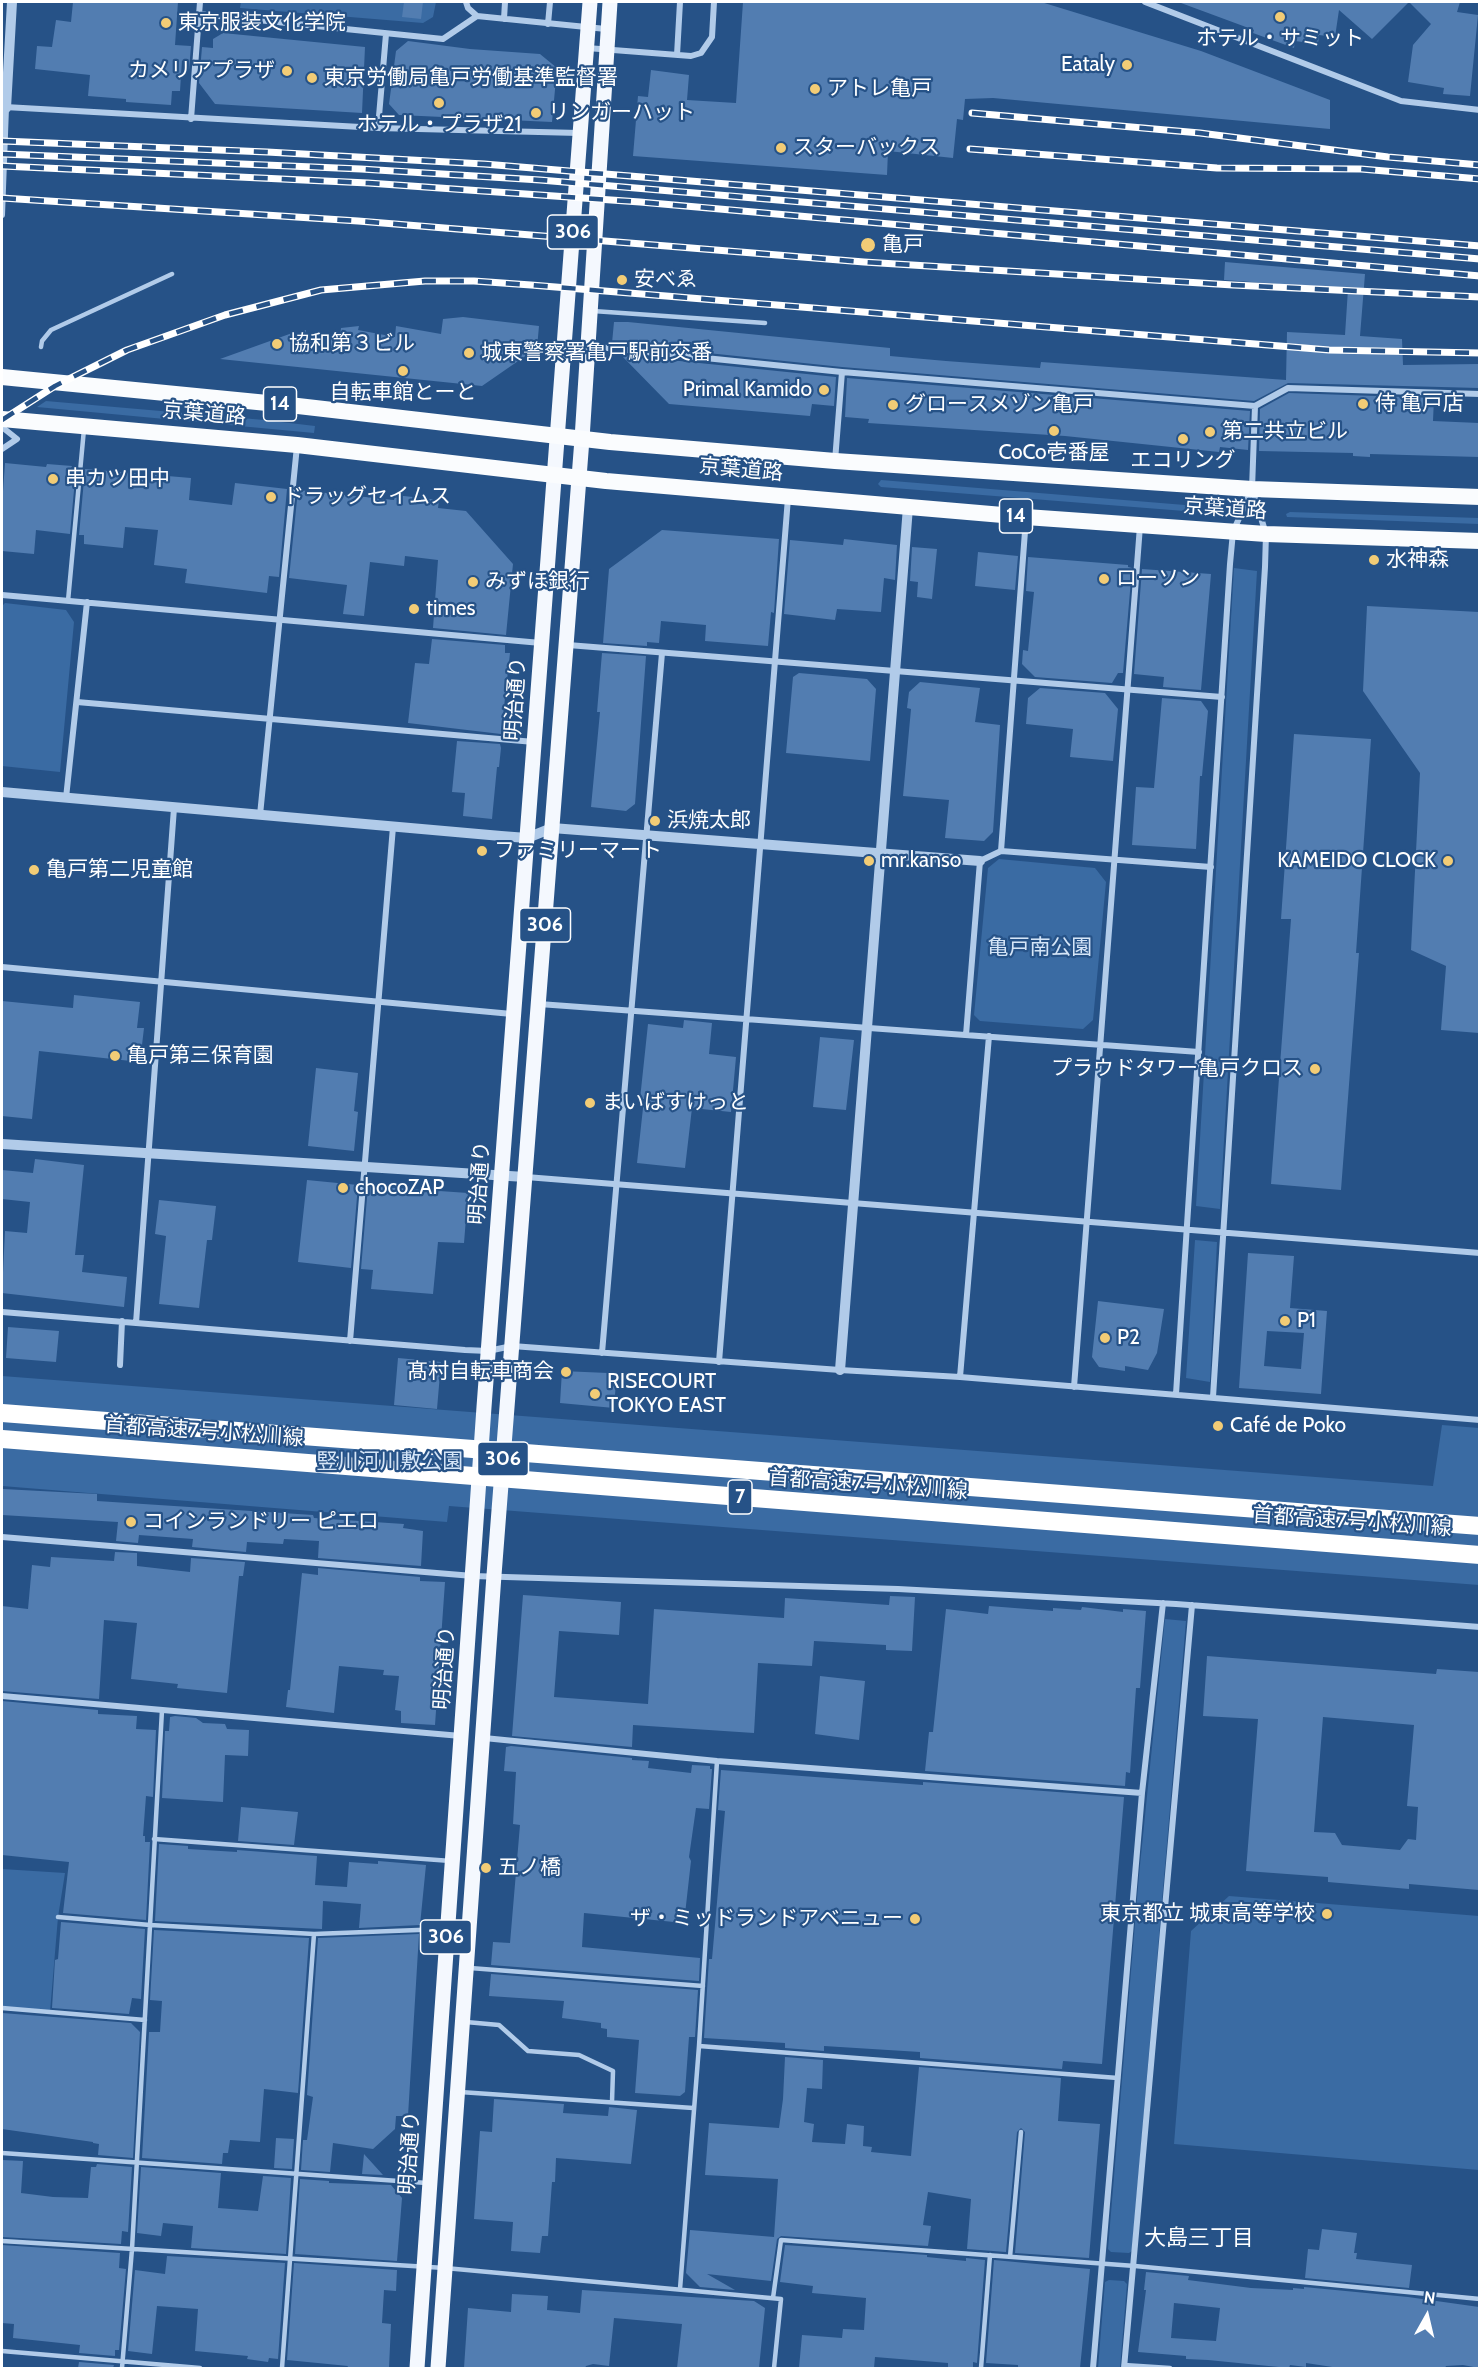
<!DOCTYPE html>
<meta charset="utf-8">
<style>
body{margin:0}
#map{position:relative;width:1481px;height:2370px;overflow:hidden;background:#265287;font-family:Cabin,sans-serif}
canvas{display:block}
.frame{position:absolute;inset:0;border:3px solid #fff;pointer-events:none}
.north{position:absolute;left:1397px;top:2286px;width:60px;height:60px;-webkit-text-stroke:4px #265287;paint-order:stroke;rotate:8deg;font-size:16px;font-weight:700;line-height:24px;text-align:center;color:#fff}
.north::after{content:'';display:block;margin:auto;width:21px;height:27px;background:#fff;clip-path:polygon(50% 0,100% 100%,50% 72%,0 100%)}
</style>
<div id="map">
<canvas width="1481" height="2370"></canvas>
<div class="frame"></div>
<div class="north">N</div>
</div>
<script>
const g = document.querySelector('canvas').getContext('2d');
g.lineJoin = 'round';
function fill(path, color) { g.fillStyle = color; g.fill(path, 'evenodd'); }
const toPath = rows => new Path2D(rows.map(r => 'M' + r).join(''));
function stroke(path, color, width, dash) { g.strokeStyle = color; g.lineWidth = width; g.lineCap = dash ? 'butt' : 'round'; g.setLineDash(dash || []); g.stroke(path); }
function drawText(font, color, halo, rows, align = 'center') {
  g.font = font + ' Cabin,"Noto Sans JP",sans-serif'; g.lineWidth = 4.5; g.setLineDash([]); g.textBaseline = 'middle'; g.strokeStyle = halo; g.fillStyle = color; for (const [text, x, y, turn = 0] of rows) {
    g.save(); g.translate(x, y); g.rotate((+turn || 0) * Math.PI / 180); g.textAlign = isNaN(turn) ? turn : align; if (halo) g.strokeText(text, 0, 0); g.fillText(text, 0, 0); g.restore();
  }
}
fill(toPath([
 [241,2,436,2,433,17,423,23,240,8],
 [46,401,264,420,315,426,314,433,37,407],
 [881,480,1197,506,1200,510,1197,512,881,487,878,484],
 [1290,512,1479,518,1479,524,1287,517,1286,514],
 [1234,568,1257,571,1220,1209,1196,1206],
 [5,603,66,610,74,622,60,772,2,766,2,606],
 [999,859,1095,868,1106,882,1093,1020,1083,1029,980,1021,974,1015,988,868],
 [1195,1240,1217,1242,1210,1382,1186,1378],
 [2,1376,1433,1486,1442,1425,1479,1428,1479,1585,449,1506,447,1522,2,1486],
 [1165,1619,1186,1621,1132,2251,1129,2253,1111,2252,1108,2249,1139,1875],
 [2,1869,65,1873,58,1917,50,2012,2,2008],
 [1229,1896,1479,1916,1479,2170,1174,2144,1191,1931],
 [1109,2280,1124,2281,1127,2284,1120,2368,1098,2368,1105,2282]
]), '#3a6ba3');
fill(toPath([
 [73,2,178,2,175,45,191,46,189,70,182,60,180,91,172,91,171,105,126,102,126,99,88,96,90,75,35,69,37,46,52,47,56,20,71,22],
 [404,2,423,2,421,19,402,17],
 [743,2,1041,2,1201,51,1330,100,1330,129,993,98,965,99,963,120,957,119,953,158,888,151,887,175,633,156,638,96,648,97,651,70,689,75,687,100,736,103],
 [1182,2,1409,2,1372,39,1339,10,1335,37,1319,35,1318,44,1295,41,1294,48,1253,33,1254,30,1181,3],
 [1409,2,1460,2,1457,12,1478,15,1470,96,1443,94,1444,88,1408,82,1413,45,1431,24],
 [223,33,365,47,362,113,215,104,199,83,202,47,213,48,213,39],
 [408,41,470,49,540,54,557,68,552,122,399,115,389,104,396,51],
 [1225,262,1365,274,1360,336,1402,339,1403,365,1479,364,1479,388,1288,383,1254,401,842,367,612,343,614,322,628,322,890,348,890,356,946,361,1040,368,1041,362,1286,380,1287,332,1345,335,1348,289,1224,280],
 [463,317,539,326,537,348,482,386,220,359,295,332,294,335,306,330,305,335,340,337,341,328,359,326,358,330,395,337,396,326,441,334,443,319],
 [621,355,836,377,834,406,812,404,810,416,669,404],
 [847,378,1250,411,1248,450,1220,447,1219,452,1065,436,868,423,869,419,845,417],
 [1289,393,1434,398,1433,421,1479,423,1479,457,1370,454,1370,457,1353,456,1353,453,1259,451,1260,409],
 [5,463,46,467,47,464,72,466,71,468,76,468,70,534,36,530,34,554,2,551,2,505],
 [85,469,191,478,189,500,232,505,235,483,287,489,279,577,269,576,267,593,185,583,187,569,154,565,158,530,125,527,123,548,84,544,84,535,79,535],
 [298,490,394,500,395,495,439,500,438,508,466,511,513,564,506,635,433,628,438,560,405,556,404,566,370,562,364,616,343,614,347,585,289,578],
 [662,530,779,539,774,613,771,612,768,646,705,641,706,625,661,621,659,643,647,642,647,646,603,643,609,569],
 [844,539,897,545,895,580,884,578,881,612,837,609,835,620,784,614,790,540,843,545],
 [912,547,937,549,932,599,917,597,918,582,910,581],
 [978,552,1018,556,1015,590,975,586],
 [1028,557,1128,565,1128,567,1132,568,1123,673,1118,673,1112,683,1035,677,1022,664,1023,650,1028,651,1034,592,1026,591],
 [1142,569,1211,574,1201,690,1163,687,1164,677,1134,674],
 [1367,606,1479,612,1479,1033,1441,1030,1446,966,1411,950,1420,773,1363,691],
 [432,639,505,645,505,653,510,653,501,734,408,723,415,663,429,664],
 [602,653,646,656,635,804,626,811,591,807,600,712,597,712],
 [799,673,867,679,876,689,870,761,786,753,793,677],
 [920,682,980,688,975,722,1000,725,993,832,984,841,945,838,949,800,903,796,911,709,907,708,909,692],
 [1040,688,1105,693,1118,709,1113,761,1070,757,1073,729,1026,724,1028,698],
 [1162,698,1201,701,1208,711,1202,776,1200,776,1196,849,1132,845,1136,787,1154,788],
 [1294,734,1371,739,1356,953,1359,953,1341,1190,1271,1184,1291,919,1281,919],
 [457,741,500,744,501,748,499,767,497,767,492,819,463,816,465,793,452,792],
 [74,995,140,1002,137,1028,144,1028,140,1062,39,1051,32,1119,2,1116,2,1001,73,1008],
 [684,1020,712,1023,709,1054,736,1057,731,1112,692,1108,685,1168,637,1163,644,1099,640,1099,648,1024,683,1028],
 [820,1037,854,1040,846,1110,813,1107],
 [316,1068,358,1073,354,1111,358,1112,354,1151,308,1146],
 [35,1159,84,1165,75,1255,84,1255,82,1272,127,1277,124,1307,2,1293,5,1231,27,1233,30,1202,2,1199,2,1170,33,1173],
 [307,1180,358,1185,351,1268,298,1262],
 [368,1186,468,1193,464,1243,438,1242,433,1294,371,1289,373,1270,361,1269],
 [159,1200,216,1206,212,1240,207,1240,199,1308,159,1304,166,1236,155,1234],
 [1248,1253,1294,1256,1290,1308,1327,1311,1321,1394,1239,1388],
 [1267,1331,1304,1333,1301,1369,1264,1366],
 [1098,1301,1164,1309,1157,1353,1148,1370,1125,1366,1125,1371,1099,1367,1092,1357],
 [8,1327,59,1331,56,1362,6,1358],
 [398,1358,441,1362,437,1409,394,1405],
 [562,1371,608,1373,616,1382,614,1408,560,1403],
 [3,1489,97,1494,97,1501,313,1515,314,1518,404,1524,403,1528,423,1531,421,1566,318,1558,319,1541,284,1539,283,1544,247,1542,246,1552,192,1547,193,1539,139,1535,138,1543,116,1541,118,1522,2,1515],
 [115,1552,137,1553,137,1566,190,1572,191,1558,245,1562,243,1576,239,1576,227,1693,177,1688,178,1684,131,1679,137,1623,104,1620,99,1699,2,1691,2,1606,28,1609,32,1565,50,1567,51,1557,114,1561],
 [318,1568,420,1577,420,1581,445,1582,435,1725,401,1723,401,1711,395,1710,399,1676,383,1675,384,1670,339,1666,334,1713,286,1707,288,1690,290,1690,302,1573,318,1575],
 [523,1595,621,1602,619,1635,559,1631,554,1697,648,1704,654,1609,784,1618,785,1598,889,1605,890,1596,915,1597,912,1651,886,1650,886,1645,814,1641,812,1666,758,1663,754,1733,633,1725,632,1747,512,1736],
 [989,1606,1053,1611,1053,1608,1081,1610,1082,1607,1123,1612,1123,1609,1146,1611,1140,1688,1136,1688,1130,1773,1126,1772,1125,1786,925,1771,929,1732,933,1732,946,1609,988,1614],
 [1207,1656,1436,1674,1437,1669,1479,1672,1479,1890,1409,1884,1409,1889,1328,1882,1328,1877,1246,1871,1258,1719,1203,1716],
 [1323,1717,1414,1725,1407,1806,1418,1807,1416,1840,1408,1839,1400,1850,1342,1845,1335,1833,1314,1832],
 [820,1676,865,1681,859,1740,815,1734],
 [2,1701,98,1710,98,1714,137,1716,136,1729,156,1730,153,1797,146,1796,143,1836,145,1836,145,1842,150,1842,146,1920,63,1913,69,1862,2,1855],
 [175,1716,196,1718,203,1723,225,1724,227,1729,249,1730,248,1756,225,1755,223,1802,162,1798,165,1731,169,1731,170,1717],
 [511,1746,632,1758,632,1760,649,1761,648,1768,691,1773,692,1765,710,1766,710,1769,712,1769,709,1809,696,1808,689,1857,691,1861,684,1923,584,1913,582,1947,700,1958,699,1981,491,1965,493,1942,510,1943,520,1825,513,1824,516,1772,504,1771,506,1747],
 [721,1770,923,1785,923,1782,1124,1797,1102,2064,1063,2061,1062,2069,920,2058,920,2052,824,2046,824,2051,785,2048,785,2043,704,2038,709,1959,712,1959,725,1811,718,1810],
 [241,1807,298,1812,294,1845,238,1841],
 [159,1844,188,1846,188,1849,237,1852,237,1850,317,1856,315,1885,347,1887,349,1862,378,1864,378,1861,426,1865,420,1925,359,1928,361,1904,323,1901,322,1929,155,1921],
 [61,1922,145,1929,141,1999,132,1998,129,2014,52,2008,55,1960,58,1959],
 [154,1930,309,1938,298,2093,264,2089,260,2142,230,2140,228,2153,223,2153,222,2164,142,2158,149,2032,160,2032,162,2001,150,2000],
 [419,1934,408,2116,396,2116,395,2129,373,2149,333,2143,330,2172,301,2170,303,2140,307,2140,313,2097,307,2095,318,1938],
 [491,1974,698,1990,695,2037,689,2037,685,2092,680,2096,635,2093,639,2040,607,2037,607,2029,601,2028,601,2023,562,2018,564,2001,489,1996],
 [2,2013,131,2023,140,2032,133,2158,98,2155,99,2144,93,2143,93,2142,2,2129],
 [785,2057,823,2060,822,2089,807,2088,804,2122,814,2124,812,2142,845,2144,847,2124,864,2126,863,2146,872,2147,871,2152,911,2156,919,2067,1061,2078,1058,2121,1100,2124,1089,2258,1015,2253,1025,2132,1021,2128,1017,2132,1006,2252,967,2249,971,2199,928,2192,923,2225,931,2226,928,2246,781,2236,777,2239,771,2281,707,2274,735,2290,700,2287,686,2273,690,2230,774,2237,778,2179,705,2175,709,2123,779,2128,783,2099],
 [494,2099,564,2104,563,2113,608,2116,609,2107,637,2110,631,2164,556,2158,555,2182,552,2182,548,2236,542,2236,540,2253,511,2251,513,2222,474,2219,480,2131,492,2132],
 [276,2138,294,2139,292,2169,274,2168],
 [364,2154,383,2175,362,2174],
 [2,2160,23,2161,21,2193,53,2197,88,2198,91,2167,96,2167,97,2164,132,2167,128,2232,122,2231,121,2244,2,2237],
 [141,2167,221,2173,218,2208,258,2211,263,2176,291,2178,286,2254,191,2248,193,2226,163,2223,161,2236,137,2233],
 [300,2179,329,2181,329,2183,391,2185,402,2198,397,2261,295,2254],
 [1322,2229,1357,2233,1354,2253,1357,2253,1356,2259,1412,2265,1409,2288,1305,2278,1308,2249,1319,2250],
 [2,2245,120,2253,119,2268,126,2269,119,2350,115,2350,115,2356,79,2353,80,2345,13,2338,14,2324,2,2323],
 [785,2245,927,2255,927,2257,966,2261,966,2258,985,2260,977,2363,973,2362,973,2368,948,2368,948,2363,875,2357,874,2368,799,2368,802,2335,842,2338,843,2329,864,2330,866,2298,812,2293,813,2286,780,2282],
 [167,2256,285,2263,278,2359,269,2358,268,2362,247,2359,248,2356,195,2351,198,2309,157,2306,152,2354,128,2351,135,2270,165,2274],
 [994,2260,1090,2269,1080,2368,1034,2368,1018,2367,1018,2365,986,2363],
 [294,2263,397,2270,396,2291,384,2290,382,2323,391,2324,389,2368,347,2368,348,2366,287,2360],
 [1146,2272,1189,2276,1188,2280,1251,2288,1293,2290,1293,2288,1304,2289,1304,2287,1408,2297,1479,2307,1479,2368,1463,2365,1446,2366,1445,2368,1339,2368,1306,2363,1306,2367,1290,2365,1289,2368,1208,2360,1186,2359,1186,2356,1138,2352,1146,2290,1144,2290],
 [1174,2303,1220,2308,1216,2341,1171,2338],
 [582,2290,754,2301,765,2308,759,2368,677,2368,682,2324,614,2318,609,2366,593,2364,586,2366,585,2368,464,2368,468,2308,511,2312,512,2294,548,2296,547,2310,580,2313],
 [79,2362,114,2365,113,2368,78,2368]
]), '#527db1');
stroke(toPath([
 [593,311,765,323],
 [41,347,42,341,51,330,172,274],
 [68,601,84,429],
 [154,1839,451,1861],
 [58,1917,150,1925,314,1934,444,1929],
 [470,1968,703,1986],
 [2,2008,145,2020],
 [466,2022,499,2025,528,2051,579,2055,613,2071,612,2102],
 [699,2046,1118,2078],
 [460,2092,693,2108],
 [2,2153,427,2183],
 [2,2241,445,2268,781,2299,774,2368],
 [1010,2257,1021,2132],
 [680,2289,699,2046,717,1761],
 [773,2298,781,2240,1135,2266,1480,2299],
 [2,2351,200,2368],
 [1124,2365,1170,2368],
 [122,2368,132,2249,162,1710],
 [282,2368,314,1934],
 [981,2368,990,2255]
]), '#b1cbe9', 4.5);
stroke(toPath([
 [466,2,468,8,477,16,606,29],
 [1145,2,1401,101,1480,110],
 [199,14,443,39,477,16],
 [504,19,505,2],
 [548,24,550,2],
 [587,48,691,56,701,53,712,37,714,2],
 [677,55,680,2],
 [5,107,378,128,579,133],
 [191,119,200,2],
 [378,128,386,34],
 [2,215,6,108],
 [588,346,842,372,1255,406,1288,388,1480,394],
 [2,427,17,439,2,449],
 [835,461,842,372],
 [2,595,541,643],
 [568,645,1222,697],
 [77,702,534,742],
 [66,798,87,602],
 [260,815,297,446],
 [1001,851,1026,518],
 [2,967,512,1014],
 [539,1004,1199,1052],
 [966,1035,980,861,1001,851,1211,867],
 [526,1177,1480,1253],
 [2,1312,465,1350,488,1351,512,1346,840,1370,960,1377,1480,1420],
 [136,1323,174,808],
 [350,1341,393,827],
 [602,1353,662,653],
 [719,1362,788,498],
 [120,1365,122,1321],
 [960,1377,989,1036],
 [1074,1387,1140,526],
 [1176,1394,1230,564,1233,532,1251,491],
 [1213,1397,1265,567,1266,534,1252,489,1255,406],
 [2,1537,473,1576,898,1589,1176,1604,1480,1627],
 [2,1696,461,1736],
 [484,1738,717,1761,1142,1793],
 [1093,2368,1142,1793,1163,1603],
 [1124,2368,1192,1605]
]), '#b1cbe9', 6);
stroke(toPath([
 [6,108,12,2],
 [2,792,501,836,527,838,552,828,980,861],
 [2,1144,525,1177],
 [840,1370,908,507]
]), '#b1cbe9', 10);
stroke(toPath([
 [417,2368,484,1407,590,2],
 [438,2368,494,1575,582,439,610,2]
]), '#f4f8fe', 15);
stroke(toPath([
 [2,377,298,406,610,442,835,461,1252,489,1480,497],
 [2,419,297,445,606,481,1026,517,1266,534,1480,541]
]), '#fafcfe', 16);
const rail = toPath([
 [972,113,1200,133,1388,157,1480,165],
 [2,141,267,152,484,164,1480,246],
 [970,149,1217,168,1361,169,1480,179],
 [2,154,361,169,540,180,1480,259],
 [2,166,368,183,640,202,1480,276],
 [2,198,358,221,864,262,1233,285,1480,297],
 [2,420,55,386,127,350,225,315,321,290,425,281,474,281,531,285,1329,350,1480,353]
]);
stroke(rail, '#fff', 7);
stroke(rail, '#265287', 4.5, [14]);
stroke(toPath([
 [2,1413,1480,1526],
 [2,1439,1480,1555]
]), '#fff', 18);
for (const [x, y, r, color] of [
 [1280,17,6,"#f2cc76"],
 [166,23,6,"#f2cc76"],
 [1127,65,6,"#f2cc76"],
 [287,71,6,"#f2cc76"],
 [312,78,6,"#f2cc76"],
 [815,89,6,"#f2cc76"],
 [439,103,6,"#f2cc76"],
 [536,113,6,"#f2cc76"],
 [781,148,6,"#f2cc76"],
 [868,245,8,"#f2cc76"],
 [622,280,6,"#f2cc76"],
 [277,344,6,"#f2cc76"],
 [469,353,6,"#f2cc76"],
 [403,371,6,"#f2cc76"],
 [824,390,6,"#f2cc76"],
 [1363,404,6,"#f2cc76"],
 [893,405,6,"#f2cc76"],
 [1054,431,6,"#f2cc76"],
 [1210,432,6,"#f2cc76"],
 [1183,439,6,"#f2cc76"],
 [53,479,6,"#f2cc76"],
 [271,497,6,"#f2cc76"],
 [1374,560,6,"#f2cc76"],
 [1104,579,6,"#f2cc76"],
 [473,582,6,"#f2cc76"],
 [414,609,6,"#f2cc76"],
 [655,821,6,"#f2cc76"],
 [482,851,6,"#f2cc76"],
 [869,861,6,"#f2cc76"],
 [1448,861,6,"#f2cc76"],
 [34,870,6,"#f2cc76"],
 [115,1056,6,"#f2cc76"],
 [1315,1069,6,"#f2cc76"],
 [590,1103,6,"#f2cc76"],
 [343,1188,6,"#f2cc76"],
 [1285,1321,6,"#f2cc76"],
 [1105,1338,6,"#f2cc76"],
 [566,1372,6,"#f2cc76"],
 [595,1394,6,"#f2cc76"],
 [1218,1426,6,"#f2cc76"],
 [131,1522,6,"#f2cc76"],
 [486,1868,6,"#f2cc76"],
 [1327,1914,6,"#f2cc76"],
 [915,1919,6,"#f2cc76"]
]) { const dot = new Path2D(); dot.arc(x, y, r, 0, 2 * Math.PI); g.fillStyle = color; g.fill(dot); stroke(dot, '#265287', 2); }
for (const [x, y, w] of [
 [573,232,51],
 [280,404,33],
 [1016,516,33],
 [545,925,51],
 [503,1459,51],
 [740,1497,24],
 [446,1937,51]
]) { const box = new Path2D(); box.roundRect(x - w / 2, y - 17, w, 34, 4.5); g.fillStyle = '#265287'; g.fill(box); stroke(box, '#fff', 1.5); }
drawText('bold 20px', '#fff', null, [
 ["306",573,232],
 ["14",280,404],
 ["14",1016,516],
 ["306",545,925],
 ["306",503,1459],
 ["7",740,1497],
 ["306",446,1937]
]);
drawText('21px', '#fff', '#265287', [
 ["東京服装文化学院",178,23],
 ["ホテル・サミット",1280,39,"center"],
 ["Eataly",1115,65,"right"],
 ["カメリアプラザ",275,71,"right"],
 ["東京労働局亀戸労働基準監督署",324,78],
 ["アトレ亀戸",827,89],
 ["リンガーハット",548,113],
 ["ホテル・プラザ21",439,125,"center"],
 ["スターバックス",793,148],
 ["亀戸",882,245],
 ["安べゑ",634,280],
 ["協和第３ビル",289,344],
 ["城東警察署亀戸駅前交番",481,353],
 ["Primal Kamido",812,390,"right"],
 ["自転車館とーと",403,393,"center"],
 ["侍 亀戸店",1375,404],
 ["グロースメゾン亀戸",905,405],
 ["第二共立ビル",1222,432],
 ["CoCo壱番屋",1054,453,"center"],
 ["エコリング",1183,461,"center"],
 ["串カツ田中",65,479],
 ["ドラッグセイムス",283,497],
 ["水神森",1386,560],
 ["ローソン",1116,579],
 ["みずほ銀行",485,582],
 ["times",426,609],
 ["浜焼太郎",667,821],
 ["ファミリーマート",494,851],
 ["mr.kanso",881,861],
 ["KAMEIDO CLOCK",1436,861,"right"],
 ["亀戸第二児童館",46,870],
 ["亀戸第三保育園",127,1056],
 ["プラウドタワー亀戸クロス",1303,1069,"right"],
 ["まいばすけっと",602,1103],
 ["chocoZAP",355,1188],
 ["P1",1297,1321],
 ["P2",1117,1338],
 ["髙村自転車商会",554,1372,"right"],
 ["RISECOURT",607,1382],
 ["TOKYO EAST",607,1406],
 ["Café de Poko",1230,1426],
 ["コインランドリー ピエロ",143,1522],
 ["五ノ橋",498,1868],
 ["東京都立 城東高等学校",1315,1914,"right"],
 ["ザ・ミッドランドアベニュー",903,1919,"right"]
], 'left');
drawText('21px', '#fff', '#265287', [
 ["京葉道路",204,414,5],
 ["京葉道路",741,470,5],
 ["京葉道路",1225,509,4],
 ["明治通り",516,699,-86],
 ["明治通り",480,1183,-86],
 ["首都高速7号小松川線",204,1432,4],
 ["首都高速7号小松川線",868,1485,4],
 ["首都高速7号小松川線",1352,1522,4],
 ["明治通り",445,1668,-86],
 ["明治通り",410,2153,-86]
]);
drawText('21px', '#d5e5f7', '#265287', [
 ["亀戸南公園",1040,948],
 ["竪川河川敷公園",390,1462]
]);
drawText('22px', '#fff', '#265287', [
 ["大島三丁目",1199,2239]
]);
</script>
